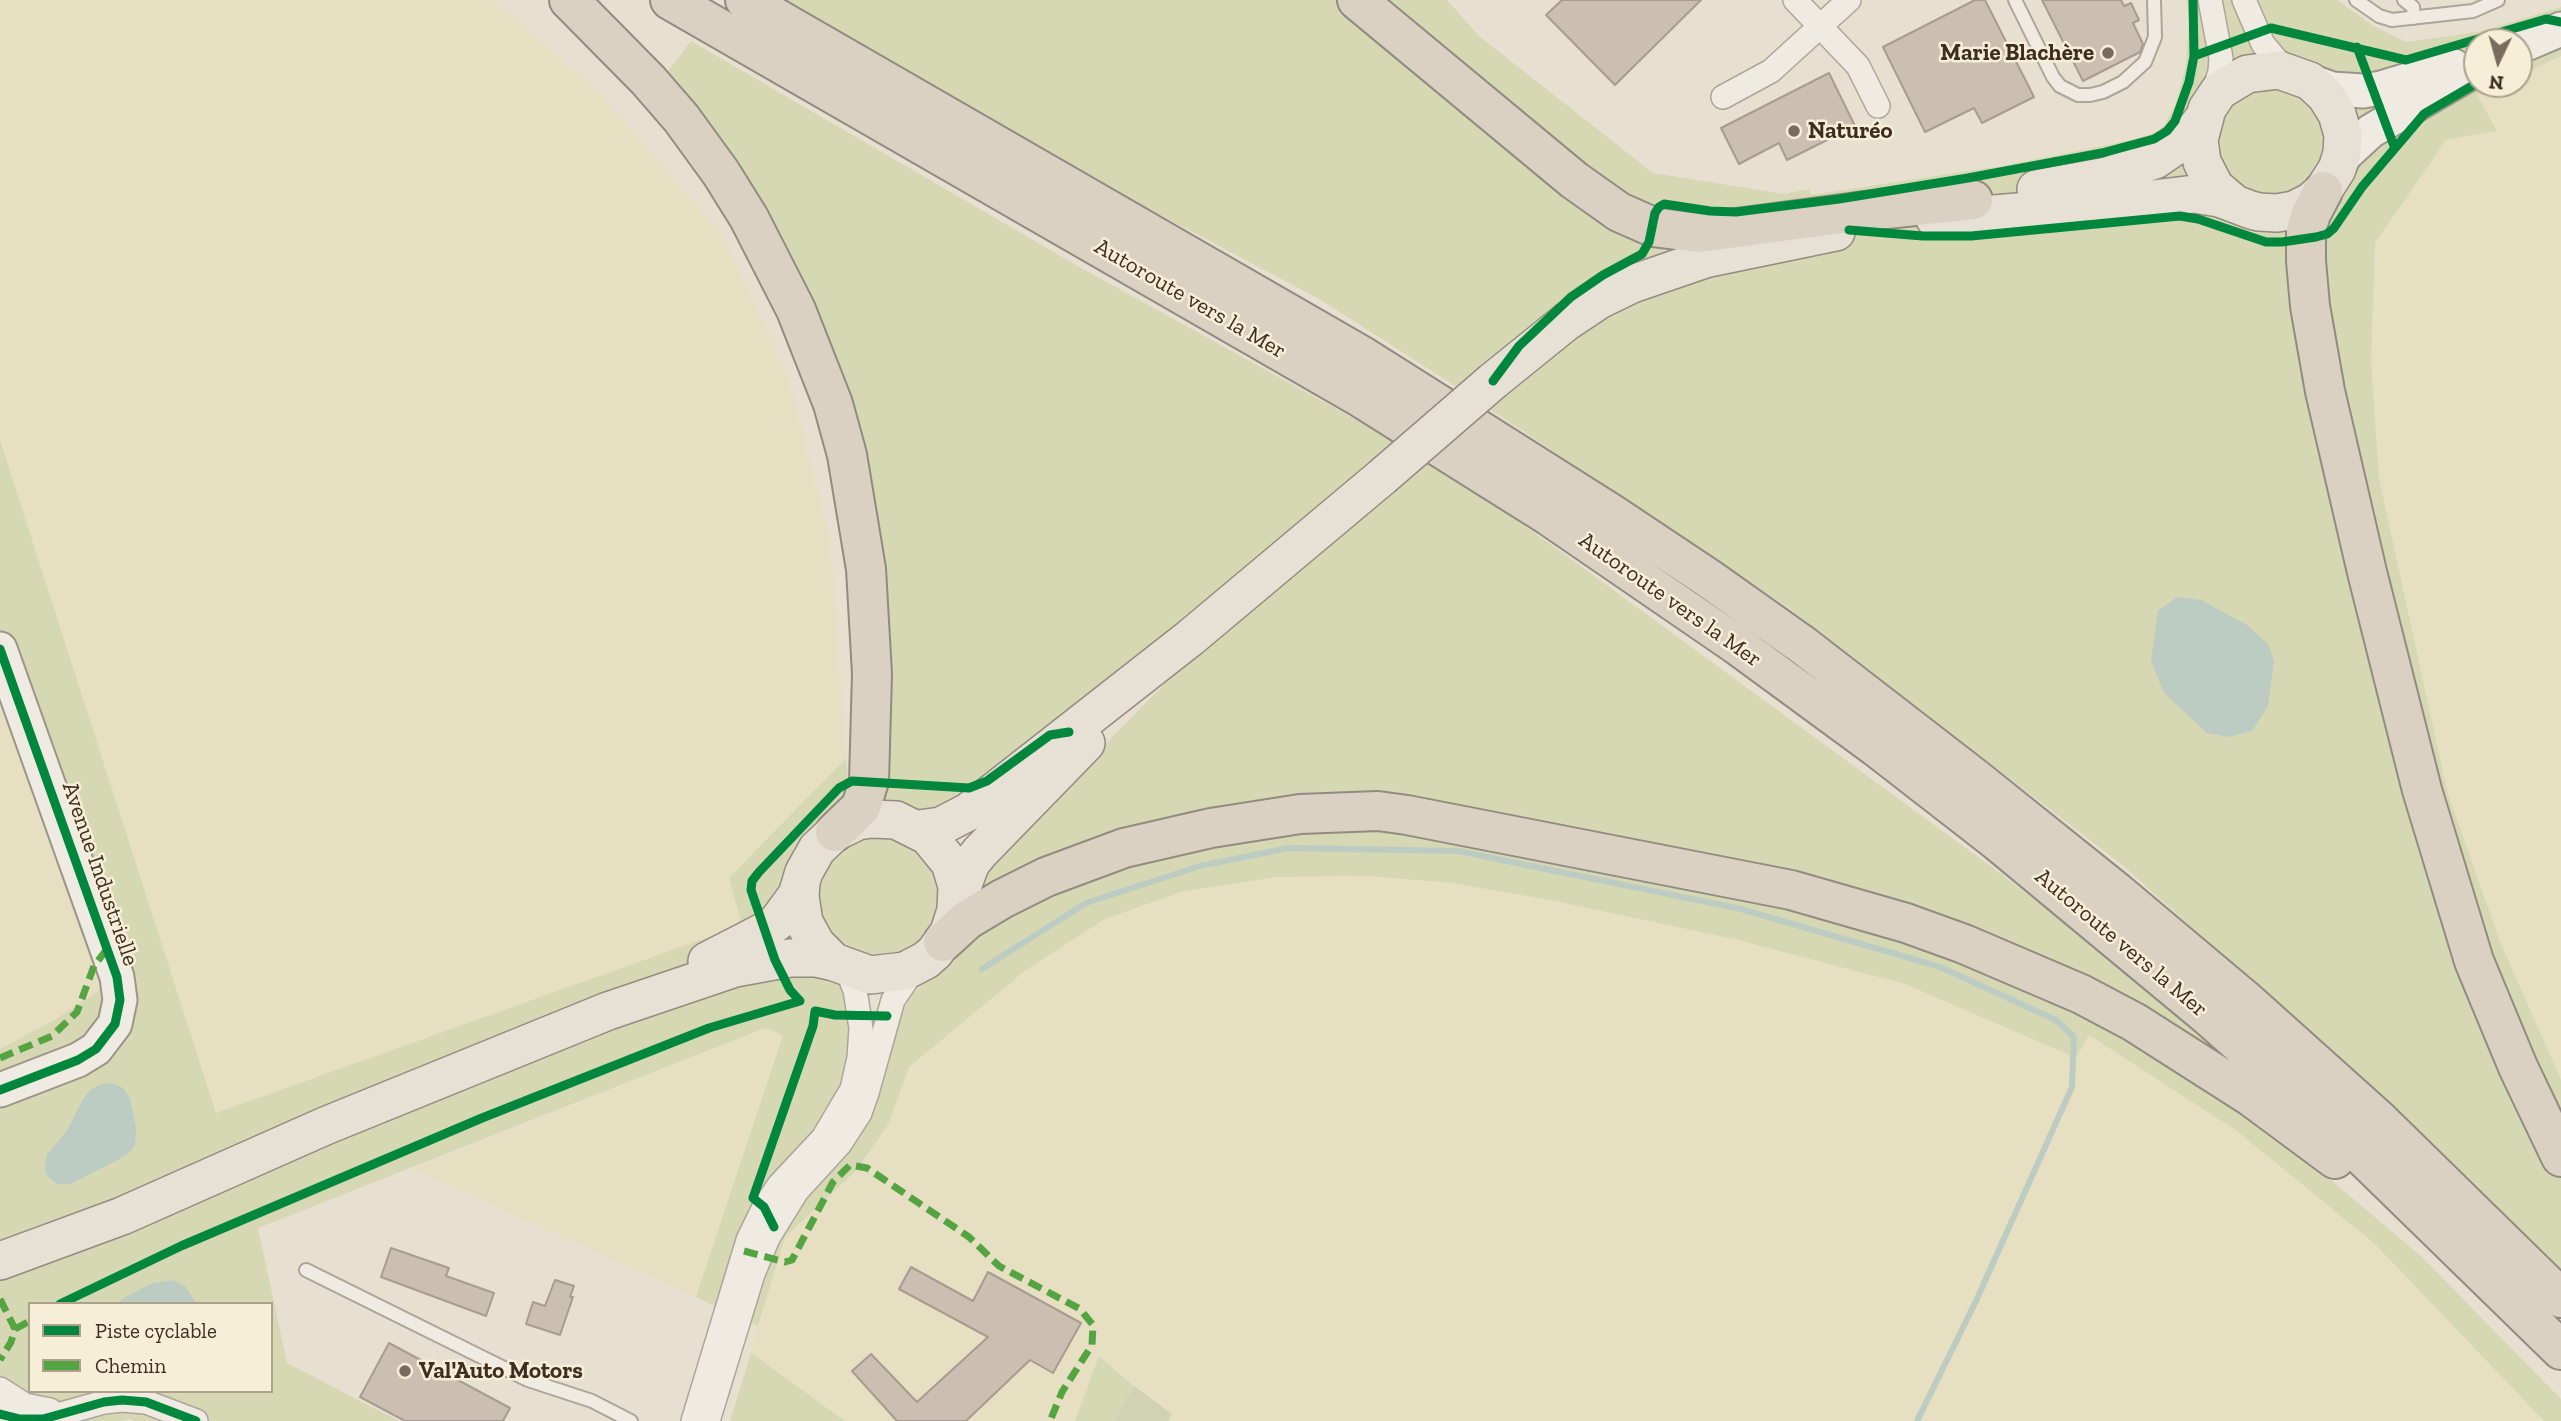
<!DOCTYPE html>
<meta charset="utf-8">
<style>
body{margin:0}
#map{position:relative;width:2561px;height:1421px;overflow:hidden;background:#e7e0d1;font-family:"Zilla Slab",serif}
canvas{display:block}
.legend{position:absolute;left:28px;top:1302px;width:245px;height:91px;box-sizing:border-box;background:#f7eed8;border:2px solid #ada18e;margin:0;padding:9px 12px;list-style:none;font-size:21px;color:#3d2e20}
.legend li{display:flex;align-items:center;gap:14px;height:35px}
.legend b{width:35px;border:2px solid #ada18e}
.north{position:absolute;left:2463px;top:28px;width:70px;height:70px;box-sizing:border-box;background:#f7eed8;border:2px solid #ada18e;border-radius:50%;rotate:185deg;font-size:19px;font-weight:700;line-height:28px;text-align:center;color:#3d2e20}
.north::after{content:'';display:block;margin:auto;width:24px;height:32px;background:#786c5e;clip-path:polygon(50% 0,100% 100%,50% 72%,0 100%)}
</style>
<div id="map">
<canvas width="2561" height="1421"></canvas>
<ul class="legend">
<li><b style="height:9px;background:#00873e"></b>Piste cyclable</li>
<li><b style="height:9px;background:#54a441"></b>Chemin</li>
</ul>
<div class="north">N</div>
</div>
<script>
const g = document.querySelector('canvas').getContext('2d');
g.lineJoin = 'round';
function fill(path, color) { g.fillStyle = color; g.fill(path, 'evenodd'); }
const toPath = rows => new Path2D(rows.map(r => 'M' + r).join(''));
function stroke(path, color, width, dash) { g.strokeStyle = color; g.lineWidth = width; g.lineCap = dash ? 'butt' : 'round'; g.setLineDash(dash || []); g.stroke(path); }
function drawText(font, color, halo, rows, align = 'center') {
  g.font = font + ' "Zilla Slab",serif'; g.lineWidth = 5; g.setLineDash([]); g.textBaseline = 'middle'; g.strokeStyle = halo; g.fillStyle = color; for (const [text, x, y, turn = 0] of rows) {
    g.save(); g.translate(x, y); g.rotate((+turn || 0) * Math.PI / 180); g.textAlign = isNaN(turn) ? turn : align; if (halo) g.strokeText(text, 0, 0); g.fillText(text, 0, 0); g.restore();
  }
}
fill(toPath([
 [0,0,493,0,600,94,722,235,788,377,830,542,846,758,730,878,742,925,216,1113,0,440],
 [2561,56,2561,1080,2499,939,2447,791,2379,478,2371,361,2375,243,2477,95,2501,84,2519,84,2519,76],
 [0,701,101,989,56,1019,0,1049],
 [1368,876,1452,883,1550,900,1738,940,1905,984,2076,1058,2089,1034,2237,1131,2375,1244,2544,1421,1168,1421,1171,1414,1100,1356,1075,1421,845,1421,751,1353,785,1237,855,1173,888,1125,909,1067,1026,970,1105,919,1181,892,1276,877],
 [765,1028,783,1034,696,1297,413,1169]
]), '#e6dfc2');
fill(toPath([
 [781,0,1447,0,1479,36,1653,173,1784,194,1809,189,1811,195,2002,166,2127,141,2155,133,2165,125,2176,103,2186,65,2189,23,2187,0,2337,0,2372,25,2406,42,2479,32,2561,7,2561,56,2519,76,2519,42,2477,42,2477,84,2501,84,2477,95,2497,131,2446,140,2375,243,2371,361,2379,478,2447,791,2499,939,2561,1080,2561,1269,2467,1177,2126,868,1789,608,1458,388,1321,300,1083,174],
 [691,41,1076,265,1396,442,1081,703,940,815,877,805,867,466,666,74],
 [0,440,216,1113,742,925,729,878,846,758,850,802,768,919,785,968,811,969,841,987,850,1029,891,1042,910,995,959,956,973,927,984,875,1033,817,1213,635,1429,459,1567,556,2000,873,2115,962,2268,1092,2262,1122,2421,1256,2561,1399,2561,1421,2544,1421,2375,1244,2237,1131,2089,1035,2076,1058,1905,984,1738,940,1550,900,1452,883,1368,876,1276,877,1181,892,1105,919,1026,970,909,1067,888,1125,854,1173,785,1237,758,1326,696,1297,783,1035,765,1028,258,1228,287,1363,399,1421,135,1421,130,1419,120,1421,0,1421,0,1049,56,1019,101,989,0,701],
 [30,1304,271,1304,271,1391,30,1391],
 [866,837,892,837,916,847,941,881,938,923,902,958,852,955,838,946,817,908,819,883,826,867,843,848],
 [751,1353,845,1421,730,1421],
 [1099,1356,1134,1386,1114,1421,1075,1421]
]), '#d6d7b3');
fill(toPath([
 [1134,1386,1172,1414,1168,1421,1114,1421]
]), '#d1d1b3');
fill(toPath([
 [2177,597,2201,600,2247,625,2269,645,2274,662,2268,706,2252,731,2229,737,2207,733,2164,693,2151,661,2158,611],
 [112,1083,123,1088,130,1099,136,1127,135,1146,125,1156,71,1184,57,1184,48,1177,45,1170,47,1155,68,1129,82,1101,90,1090,101,1084],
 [172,1280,185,1286,197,1304,118,1304,122,1299,153,1283]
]), '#bcccc2');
stroke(toPath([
 [982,969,1086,903,1200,866,1289,848,1458,851,1741,909,1940,967,2056,1020,2074,1037,2072,1087,1976,1301,1917,1421]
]), '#bcccc2', 6);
const building = toPath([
 [1562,0,1701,0,1615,85,1546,15,1562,0],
 [1975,0,1985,0,2034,97,1982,123,1974,108,1925,132,1883,47,1975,0],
 [2042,0,2121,0,2124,6,2131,3,2139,20,2133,23,2143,44,2140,52,2083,81,2042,0],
 [1829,73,1855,126,1787,160,1779,143,1739,164,1721,128,1829,73],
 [391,1248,449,1268,446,1276,494,1293,486,1316,381,1277,391,1248],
 [911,1267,973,1301,988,1272,1081,1323,1053,1373,1030,1360,966,1421,897,1421,852,1371,871,1354,917,1402,988,1337,899,1289,911,1267],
 [555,1280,574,1286,570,1297,573,1297,560,1335,526,1324,533,1302,545,1306,555,1280],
 [389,1343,510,1408,503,1421,405,1421,360,1397,389,1343]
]);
fill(building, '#cbbfb2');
stroke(building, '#a89c90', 2);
const lane = toPath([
 [2015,0,2053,77,2060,86,2078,95,2090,95,2103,92,2123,82,2145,62,2155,37,2154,0],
 [2356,0,2379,16,2392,20,2473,11,2498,0],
 [2404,0,2413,7,2414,18],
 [306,1270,528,1380,592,1401,631,1421]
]);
const street = toPath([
 [1795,0,1858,66,1878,106],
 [2210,0,2221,58,2220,72,2212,96],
 [2244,0,2263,44,2280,64,2291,71],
 [1723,97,1771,71,1849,0],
 [0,1389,25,1405,50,1410],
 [0,1414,20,1419,43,1419,104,1402,122,1400,146,1402,196,1421],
 [693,1421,748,1240,764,1207,779,1185,823,1138,852,1089,859,1058,861,1028,855,990,846,968],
 [708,1421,753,1274,768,1238,797,1191,840,1144,860,1113,867,1093,893,1000,916,966]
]);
const secondary = toPath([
 [2519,47,2561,29],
 [2310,81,2332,89,2363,91,2381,88,2454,66],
 [2337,169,2345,155,2371,131,2477,69],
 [0,649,117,977,120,1000,115,1024,96,1049,78,1060,0,1090]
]);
const primary = toPath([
 [2036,189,2107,176,2155,160,2190,136,2203,119],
 [1935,219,2112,204,2194,194,2219,198,2251,210,2259,212,2277,213,2294,210,2310,202,2323,191,2337,169,2342,153,2343,135,2337,114,2326,96,2310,81,2279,70,2247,74,2219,91,2207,109,2199,140,2202,162,2215,187,2235,204],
 [1493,381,1566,322,1599,300,1632,284,1705,259,1836,232],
 [918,829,941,826,968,812,1190,638,1382,477],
 [958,898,971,863,980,852,1086,743],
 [707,961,767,930,778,921,797,895,804,872,817,849,835,832,858,821,871,819,896,820,928,836,950,863,957,886,956,910,949,932,935,952,926,960,905,971,870,975,834,962,816,944,804,922,800,896,801,884],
 [0,1261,122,1216,325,1126,608,1011,735,968,790,958,816,958,834,962]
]);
const highway = toPath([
 [569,0,648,80,681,118,721,173,749,218,796,310,833,404,847,455,866,569,872,674,869,781,861,807,835,832],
 [670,0,1358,396,1549,516,1737,645,1876,747,1997,841,2208,1016,2319,1114,2561,1350],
 [745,0,1364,357,1612,514,1708,578,1804,646,1976,779,2118,893,2244,999,2380,1121,2561,1298],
 [1357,0,1574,180,1619,212,1653,227,1699,233,1857,212,1973,200],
 [2323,191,2311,214,2306,230,2306,261,2310,306,2325,391,2367,572,2422,790,2474,961,2518,1067,2561,1157],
 [943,942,967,920,1002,899,1046,877,1124,848,1211,828,1300,814,1378,811,1407,815,1791,890,1906,923,1964,944,2081,994,2134,1022,2250,1096,2335,1159]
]);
stroke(lane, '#ada599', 16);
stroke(street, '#ada599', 26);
stroke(secondary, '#9c958a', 37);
stroke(primary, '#928b80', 40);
stroke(highway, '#928b80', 42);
stroke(lane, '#efebe3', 12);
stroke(street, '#efebe3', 23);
stroke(secondary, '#efebe3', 33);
stroke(primary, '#e6e1d4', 37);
stroke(highway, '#dad1c2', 38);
const primaryBridge = toPath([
 [1382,477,1493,381]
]);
stroke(primaryBridge, '#928b80', 40, []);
stroke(primaryBridge, '#e6e1d4', 37);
stroke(toPath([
 [0,1058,52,1036,77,1012,94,966,107,949],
 [744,1251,785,1262,792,1260,833,1182,850,1165,867,1168,969,1237,999,1266,1080,1309,1093,1325,1092,1345,1062,1392,1050,1421],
 [0,1299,15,1329,11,1342,0,1360],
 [15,1329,30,1321]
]), '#54a441', 7, [14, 7]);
stroke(toPath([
 [2357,47,2394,146],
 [2194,56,2271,28,2406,60,2546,19,2561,22],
 [1849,230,1923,236,1971,236,2180,216,2198,219,2266,242,2282,242,2316,237,2327,234,2334,228,2362,187,2424,114,2477,83],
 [1493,381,1519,346,1571,297,1603,275,1642,254,1649,242,1655,213,1659,207,1664,204,1710,211,1736,212,1839,199,1968,178,2102,153,2154,139,2167,131,2175,121,2189,82,2194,56,2193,0],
 [0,649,117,977,120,1000,115,1024,96,1049,78,1060,0,1090],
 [774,1227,764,1207,753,1198,813,1026,815,1011,835,1015,887,1016],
 [60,1304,181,1246,482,1118,709,1028,800,1001,790,990,775,960,751,890,752,881,759,872,839,788,852,781,969,788,987,781,1050,735,1069,732],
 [0,1414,20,1419,43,1419,104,1402,122,1400,146,1402,196,1421]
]), '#00873e', 9);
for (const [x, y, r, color] of [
 [2108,53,7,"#786c5e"],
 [1794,131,7,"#786c5e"],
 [405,1371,7,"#786c5e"]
]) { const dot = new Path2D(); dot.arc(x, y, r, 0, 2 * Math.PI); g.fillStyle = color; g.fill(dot); stroke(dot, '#f7eed8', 2.5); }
drawText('bold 23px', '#3d2e20', '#f7eed8', [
 ["Marie Blachère",2094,53,"right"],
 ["Naturéo",1808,131],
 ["Val'Auto Motors",419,1371]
], 'left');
drawText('23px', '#3d2e20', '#f7eed8', [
 ["Autoroute vers la Mer",1190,299,30],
 ["Autoroute vers la Mer",1670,600,35],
 ["Avenue Industrielle",100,874,71],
 ["Autoroute vers la Mer",2121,943,40]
]);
</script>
